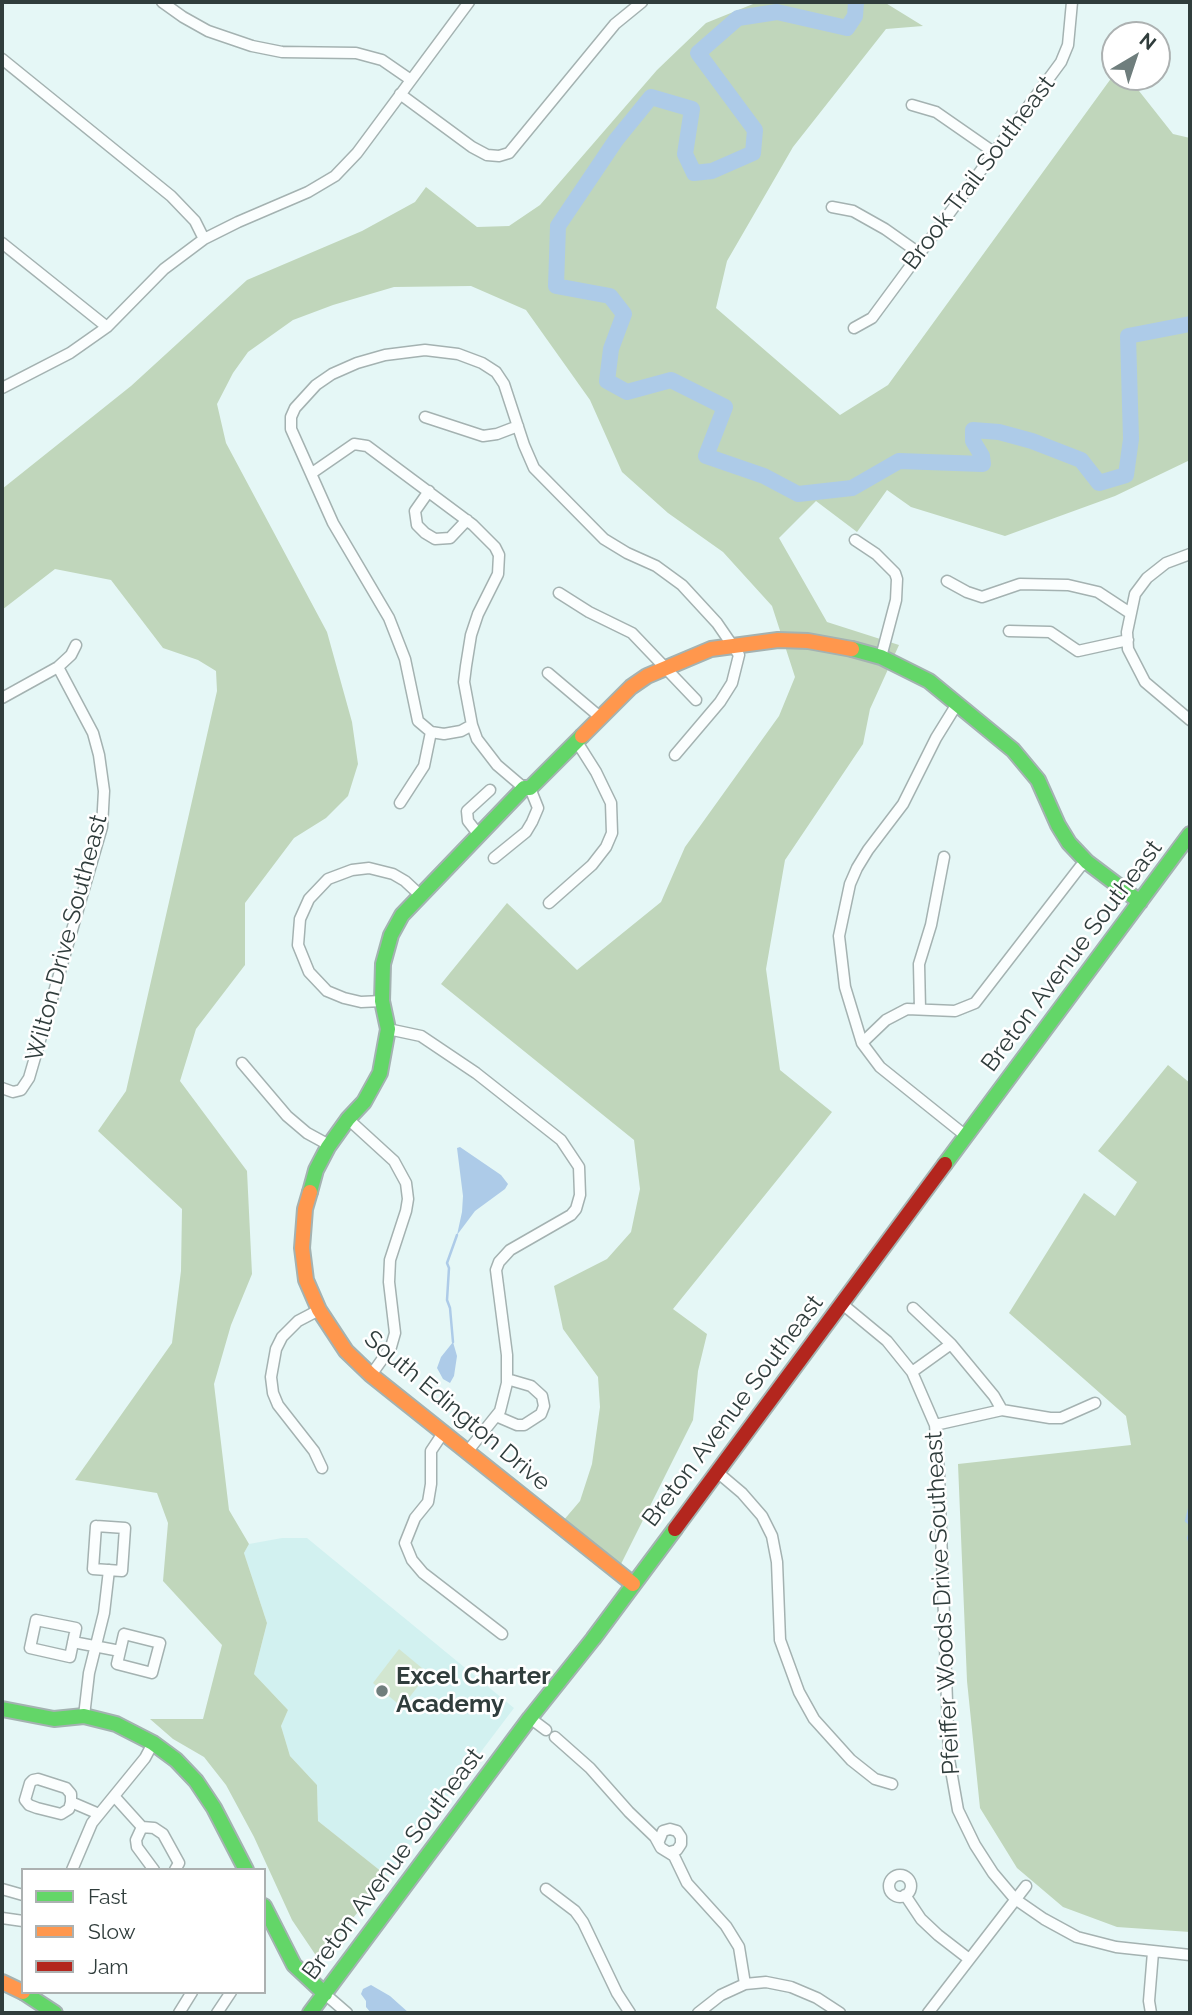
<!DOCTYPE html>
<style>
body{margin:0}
#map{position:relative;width:1192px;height:2015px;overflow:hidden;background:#e5f7f6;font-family:Raleway,sans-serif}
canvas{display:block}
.frame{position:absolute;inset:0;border:4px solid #303d3c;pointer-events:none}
.legend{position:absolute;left:21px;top:1868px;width:245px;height:126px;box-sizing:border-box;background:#fff;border:2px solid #acb1b1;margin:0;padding:9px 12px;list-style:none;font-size:21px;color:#303d3c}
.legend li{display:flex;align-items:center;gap:14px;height:35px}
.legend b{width:35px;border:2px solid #acb1b1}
.north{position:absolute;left:1101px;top:21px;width:70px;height:70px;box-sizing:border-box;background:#fff;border:2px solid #acb1b1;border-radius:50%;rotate:39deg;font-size:19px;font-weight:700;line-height:28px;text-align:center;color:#303d3c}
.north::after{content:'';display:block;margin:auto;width:24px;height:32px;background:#6f7e7d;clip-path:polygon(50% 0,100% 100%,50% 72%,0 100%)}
</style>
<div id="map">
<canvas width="1192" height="2015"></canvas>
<div class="frame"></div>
<ul class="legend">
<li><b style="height:9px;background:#63d668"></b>Fast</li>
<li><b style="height:9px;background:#ff974d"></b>Slow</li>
<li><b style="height:9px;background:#b3261e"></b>Jam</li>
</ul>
<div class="north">N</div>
</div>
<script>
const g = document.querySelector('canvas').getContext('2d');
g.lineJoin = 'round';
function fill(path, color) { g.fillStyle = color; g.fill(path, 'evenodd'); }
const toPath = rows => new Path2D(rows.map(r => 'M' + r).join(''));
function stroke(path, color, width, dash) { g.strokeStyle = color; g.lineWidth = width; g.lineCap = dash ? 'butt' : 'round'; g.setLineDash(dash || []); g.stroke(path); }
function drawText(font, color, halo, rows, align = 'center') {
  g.font = font + ' Raleway,sans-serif'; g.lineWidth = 5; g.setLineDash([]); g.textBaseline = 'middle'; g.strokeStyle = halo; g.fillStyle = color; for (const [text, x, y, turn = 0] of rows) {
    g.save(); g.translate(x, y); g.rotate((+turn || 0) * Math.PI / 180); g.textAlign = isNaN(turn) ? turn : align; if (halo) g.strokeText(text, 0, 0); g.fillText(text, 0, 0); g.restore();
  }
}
fill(toPath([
 [282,1538,307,1538,514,1708,387,1876,318,1821,317,1785,290,1756,281,1726,288,1710,254,1674,267,1623,244,1553,249,1544]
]), '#d2f1f0');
fill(toPath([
 [399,1649,428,1673,402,1707,373,1683]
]), '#d2e6d0');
fill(toPath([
 [758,2,884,2,923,26,886,29,793,147,727,261,716,308,840,415,888,385,1115,73,1115,77,1128,77,1173,134,1190,138,1190,460,1115,496,1005,536,911,507,887,490,857,532,816,501,779,538,827,622,899,645,870,709,863,744,785,860,766,969,780,1070,832,1112,673,1309,707,1334,698,1371,693,1420,620,1566,563,1521,580,1501,592,1464,600,1407,598,1377,563,1329,554,1286,607,1259,631,1232,640,1189,634,1140,441,984,507,903,577,970,661,902,685,847,779,716,795,677,772,606,723,552,668,513,622,472,590,400,526,310,471,286,394,287,333,305,293,320,248,352,233,373,217,404,226,443,327,632,352,722,358,764,348,796,326,818,294,838,245,903,245,965,196,1029,180,1081,247,1171,252,1274,231,1325,214,1384,229,1510,249,1544,244,1553,267,1623,254,1674,288,1710,281,1726,290,1756,317,1785,318,1821,387,1876,319,1960,292,1920,254,1837,226,1785,204,1757,173,1739,150,1719,203,1719,222,1645,163,1581,168,1523,157,1493,75,1480,172,1343,181,1271,182,1209,98,1131,126,1091,217,691,216,671,198,660,163,648,111,580,55,569,2,610,2,489,131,386,247,280,362,231,415,202,426,187,477,227,509,226,540,205,657,70,706,23],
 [1168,1065,1190,1083,1190,1932,1117,1927,1063,1907,1017,1868,980,1808,967,1681,958,1464,1131,1445,1126,1416,1009,1313,1084,1193,1115,1216,1137,1182,1098,1151]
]), '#c0d6bb');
fill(toPath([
 [460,1147,501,1175,508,1184,505,1189,475,1211,457,1235,462,1212,463,1196,457,1148],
 [453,1342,457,1356,454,1376,450,1383,443,1379,437,1368,441,1357],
 [371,1985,390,1996,409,2013,371,2013,366,2007,366,2001,361,1994,363,1989]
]), '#adcbe8');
stroke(toPath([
 [453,1342,450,1308,447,1300,449,1268,447,1263,457,1235],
 [1190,1505,1186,1521,1190,1524],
 [1190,1533,1188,1538,1190,1543]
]), '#adcbe8', 2.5);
stroke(toPath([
 [856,2,855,16,847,28,777,12,738,18,698,53,755,130,753,153,712,171,694,173,685,154,692,109,651,97,616,140,558,226,556,286,610,296,624,314,611,349,607,381,627,392,671,380,725,407,706,456,764,476,798,494,852,488,899,461,983,464,982,456,973,441,973,430,999,432,1032,441,1081,460,1099,483,1126,475,1131,439,1128,336,1190,324]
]), '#adcbe8', 16);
const street = toPath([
 [162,2,183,17,208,31,252,46,282,52,356,53,382,60,411,80],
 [2,59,171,196,195,221,204,239],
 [400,94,472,147,487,155,499,156,509,153,615,24,642,2],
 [912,105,936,112,995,153],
 [832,207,853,211,885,229,919,253],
 [2,243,107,327],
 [854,328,872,318,1061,62,1068,45,1072,2],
 [2,388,70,353,107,327,164,269,204,239,238,222,308,192,335,176,357,153,469,2],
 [425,417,483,436,497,434,518,426],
 [312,473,354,444,367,446,473,525,495,547,499,555,498,574,478,614,471,635,466,666,464,682,472,725],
 [429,491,415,511,417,525,425,533,435,539,450,538,467,520],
 [855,540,876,554,895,573,897,579,896,600,881,657],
 [1190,554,1166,563,1147,578,1135,594,1127,632,1128,649,1145,682,1190,720],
 [947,581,967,592,982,597,1020,584,1068,585,1098,592,1130,613],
 [559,593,589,612,632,633,696,700],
 [1009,631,1050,632,1078,651,1128,640],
 [548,673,600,717],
 [2,698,58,667,71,655,76,645],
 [957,704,936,738,903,804,868,850,857,868,850,884,839,936,845,987,862,1043,880,1067,966,1136],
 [524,788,497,765,477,739,472,725,461,731,444,734,431,732,418,721,405,659,389,618,333,523,291,429,291,417,295,408,316,385,332,374,357,363,385,355,425,350,458,354,482,363,496,372,504,384,524,445,534,468,604,539,627,553,656,566,682,585,717,623,739,655,732,683,720,702,675,755],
 [400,803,424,766,431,732],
 [479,835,468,821,467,811,490,790],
 [494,858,526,832,532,822,538,808,530,788],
 [549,903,592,865,606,847,612,833,611,803,596,772,577,742],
 [382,1001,361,1002,344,998,327,991,309,972,298,945,300,919,309,899,328,879,352,870,369,868,393,874,405,881,420,895],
 [920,1009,919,964,931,925,944,857],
 [388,1029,421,1036,476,1073,561,1140,579,1167,580,1195,576,1209,571,1215,510,1250,499,1262,496,1270,507,1355,507,1383,500,1411,467,1452],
 [862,1043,886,1020,907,1009,955,1011,975,1003,1080,867,1087,862],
 [242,1063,287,1116,307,1133,329,1145],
 [2,1088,13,1092,21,1090,29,1078,102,827,104,791,99,755,93,733,58,667],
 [348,1119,394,1161,406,1183,408,1199,406,1211,390,1260,389,1282,395,1333,391,1347,371,1375],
 [841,1303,887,1341,912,1372,935,1425,939,1474,949,1759,958,1810,975,1845,993,1873,1015,1899,1044,1919,1077,1937,1116,1947,1190,1955],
 [913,1308,951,1344,994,1396,1002,1410],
 [319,1310,298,1321,282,1337,276,1349,271,1377,273,1393,278,1405,314,1451,322,1468],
 [912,1372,951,1344],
 [496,1416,517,1425,524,1425,541,1414,544,1406,542,1396,531,1386,507,1379],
 [935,1425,1002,1410,1050,1418,1061,1418,1095,1403],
 [443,1433,431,1451,431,1484,428,1502,415,1518,405,1543,412,1560,423,1573,502,1634],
 [716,1471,742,1493,762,1516,772,1536,777,1562,780,1640,799,1692,814,1719,851,1760,875,1779,892,1784],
 [96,1526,125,1528,122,1571,93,1569,96,1526],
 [36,1620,76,1628,70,1657,30,1648,36,1620],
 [124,1634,160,1643,152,1673,117,1664,124,1634],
 [73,1642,120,1651],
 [84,1716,89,1673,104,1613,109,1570],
 [530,1718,546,1730],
 [555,1737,590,1768,629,1812,655,1837,661,1848,674,1856,687,1883,726,1926,739,1947,745,1984],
 [114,1796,142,1827,154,1828,163,1834,179,1863,175,1870],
 [71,1802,69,1809,61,1814,37,1808,29,1805,25,1800,30,1783,33,1780,38,1779,66,1788,71,1794,71,1802,99,1814],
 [142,1827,136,1840,137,1847,154,1870],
 [659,1841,663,1831,670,1829,677,1831,681,1837,681,1844,677,1850,670,1852],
 [72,1870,92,1823,145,1758,153,1743],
 '889 1886a11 11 0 1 1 22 0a11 11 0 1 1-22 0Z',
 [2,1889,23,1895],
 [546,1889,575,1911,583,1922,617,1993,630,2013],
 [905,1895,921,1919,938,1935,969,1959],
 [2,1918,23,1921],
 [325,1994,347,2013],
 [179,2013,192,1992],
 [217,2013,231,1992],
 [698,2013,721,1995,745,1984,766,1982,791,1987,817,1998,840,2013],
 [928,2013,1026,1886],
 [1151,2013,1149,2001,1153,1952]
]);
const fast = toPath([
 [852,649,881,657,929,681,1013,750,1038,780,1058,825,1069,843,1087,862,1140,902],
 [945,1164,1190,834],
 [310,1192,316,1170,328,1147,348,1119,364,1102,380,1073,388,1029,382,1001,383,964,391,935,402,915,524,788,530,788,582,736],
 [2,1709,54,1719,84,1716,116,1724,153,1743,176,1760,196,1781,214,1808,246,1870],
 [264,1906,294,1965,325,1994],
 [23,1992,55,2013],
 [310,2013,530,1718,593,1639,675,1529]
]);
const slow = toPath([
 [582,736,631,687,647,676,711,649,778,640,808,641,852,649],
 [310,1192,305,1209,302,1248,306,1280,319,1310,346,1351,371,1375,633,1584],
 [2,1982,23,1992]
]);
const jam = toPath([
 [675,1529,945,1164]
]);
stroke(street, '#a4b2b1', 13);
stroke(fast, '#a4b2b1', 18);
stroke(slow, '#a4b2b1', 18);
stroke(jam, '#a4b2b1', 18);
stroke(street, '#fbfefe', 10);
stroke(fast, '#63d668', 14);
stroke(slow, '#ff974d', 14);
stroke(jam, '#b3261e', 14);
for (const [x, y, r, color] of [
 [382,1691,7,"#6f7e7d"]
]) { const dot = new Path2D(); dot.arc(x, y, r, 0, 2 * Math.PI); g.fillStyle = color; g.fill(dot); stroke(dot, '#fff', 2.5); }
drawText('24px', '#303d3c', '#fff', [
 ["Brook Trail Southeast",979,173,-53],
 ["Wilton Drive Southeast",67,938,-75],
 ["Breton Avenue Southeast",1072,956,-53],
 ["South Edington Drive",457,1411,40],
 ["Breton Avenue Southeast",733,1411,-53],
 ["Pfeiffer Woods Drive Southeast",943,1603,-93],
 ["Breton Avenue Southeast",393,1864,-53]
]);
drawText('bold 24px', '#303d3c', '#fff', [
 ["Excel Charter",396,1677],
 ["Academy",396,1705]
], 'left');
</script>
